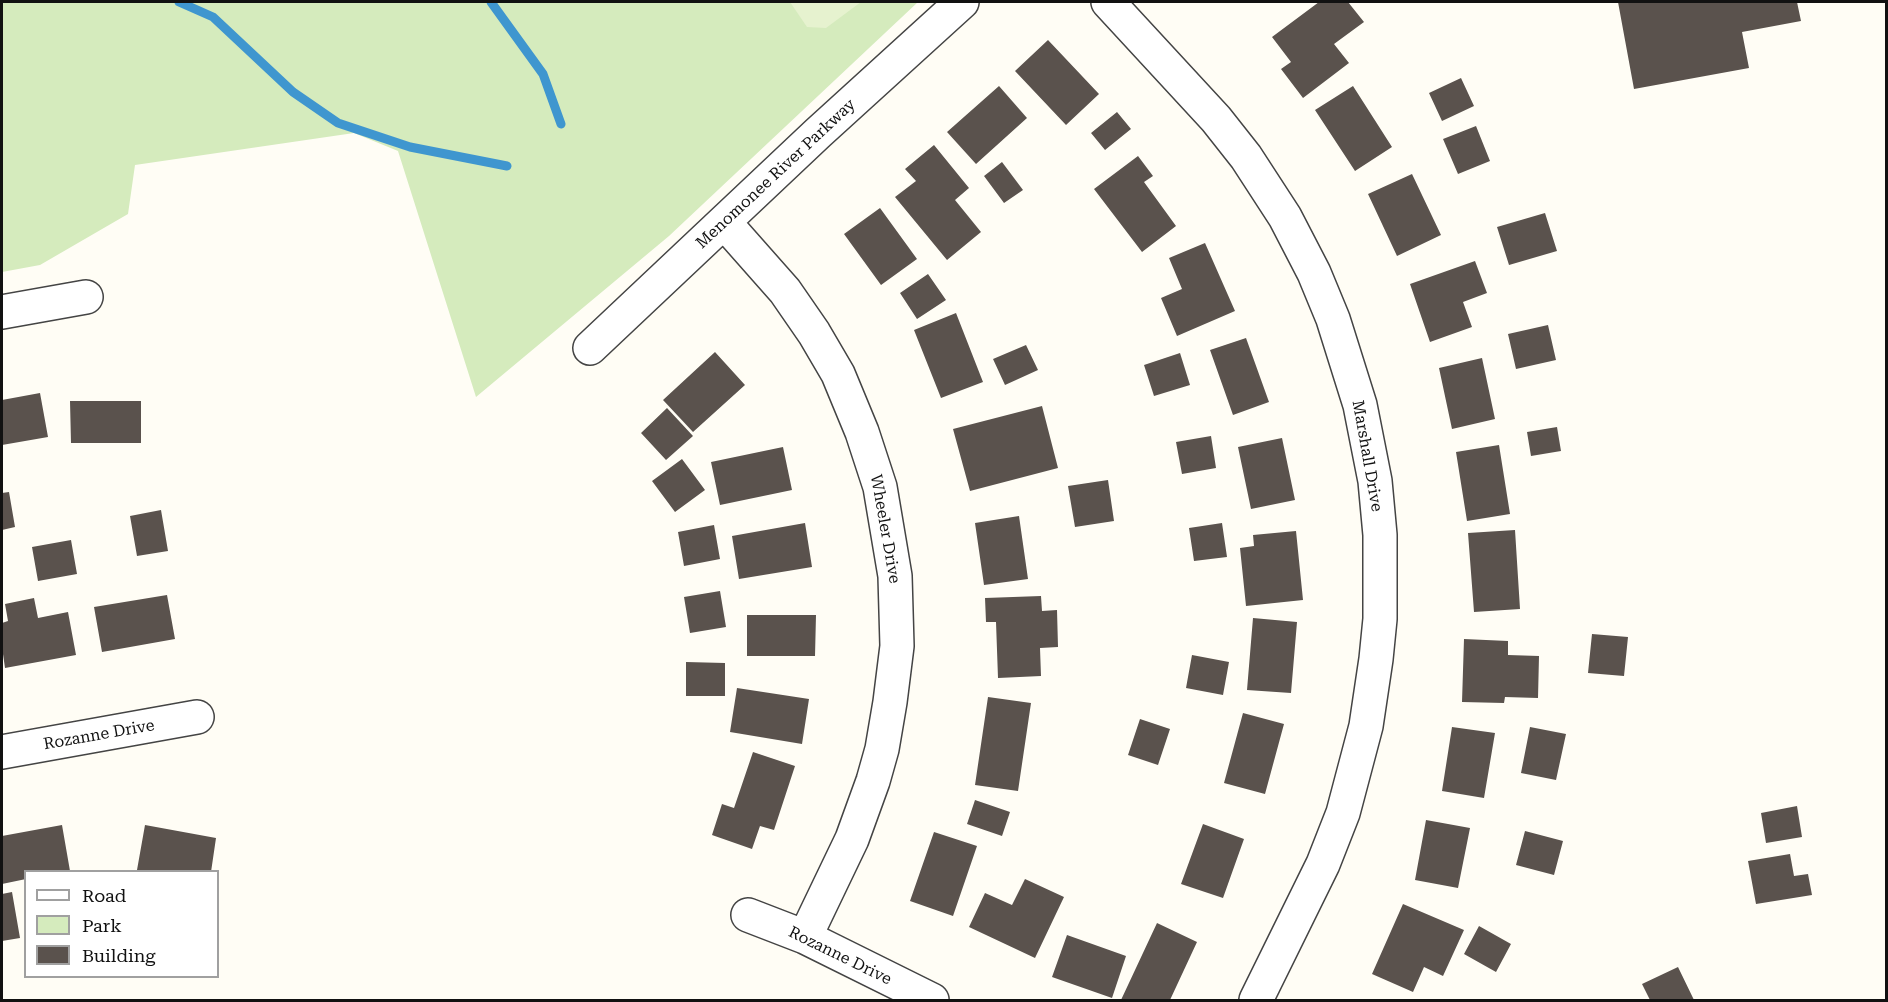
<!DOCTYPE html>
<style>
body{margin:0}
#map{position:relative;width:1888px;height:1002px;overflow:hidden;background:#fffdf5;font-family:"Roboto Serif",serif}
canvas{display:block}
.frame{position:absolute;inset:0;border:3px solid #111;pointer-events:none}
.legend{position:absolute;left:24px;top:870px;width:195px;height:108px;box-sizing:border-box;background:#fff;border:2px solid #a0a0a0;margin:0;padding:8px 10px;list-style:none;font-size:18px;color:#111}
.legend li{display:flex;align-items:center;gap:12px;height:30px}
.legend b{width:30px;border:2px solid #a0a0a0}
</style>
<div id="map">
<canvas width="1888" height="1002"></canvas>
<div class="frame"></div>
<ul class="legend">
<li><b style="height:8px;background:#fff"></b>Road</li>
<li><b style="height:16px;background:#d5ebbd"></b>Park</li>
<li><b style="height:16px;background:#5a524d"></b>Building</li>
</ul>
</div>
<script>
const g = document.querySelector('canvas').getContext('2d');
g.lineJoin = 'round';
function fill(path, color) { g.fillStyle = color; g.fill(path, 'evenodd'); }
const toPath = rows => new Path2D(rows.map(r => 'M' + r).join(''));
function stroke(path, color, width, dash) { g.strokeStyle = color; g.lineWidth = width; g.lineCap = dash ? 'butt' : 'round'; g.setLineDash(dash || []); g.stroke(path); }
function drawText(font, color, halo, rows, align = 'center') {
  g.font = font + ' "Roboto Serif",serif'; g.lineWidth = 6; g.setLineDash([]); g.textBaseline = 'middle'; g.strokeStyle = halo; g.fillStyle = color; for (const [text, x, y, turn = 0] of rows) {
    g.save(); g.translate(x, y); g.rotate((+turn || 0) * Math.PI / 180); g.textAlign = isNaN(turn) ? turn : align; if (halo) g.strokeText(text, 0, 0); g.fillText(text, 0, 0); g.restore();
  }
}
fill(toPath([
 [2,2,918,2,669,236,476,397,398,151,354,133,135,165,128,214,40,265,2,272]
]), '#d5ebbd');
fill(toPath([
 [790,2,861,2,826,28,807,27]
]), '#e6f2cf');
stroke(toPath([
 [179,2,213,17,293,92,338,123,410,147,507,166],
 [491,2,543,74,561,124]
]), '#3f96cf', 9);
fill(toPath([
 [1319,2,1348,2,1364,22,1334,44,1349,63,1303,98,1281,69,1291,62,1272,37],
 [1618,2,1797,2,1801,21,1742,32,1749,68,1634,89],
 [1048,40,1099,94,1066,125,1015,71],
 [1461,78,1474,106,1442,121,1429,93],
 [999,86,1027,118,976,164,947,132],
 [1353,86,1392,147,1355,171,1315,110],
 [1117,112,1131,129,1105,150,1091,133],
 [1476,126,1490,161,1458,174,1443,139],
 [934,145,969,188,955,200,981,232,947,260,895,197,916,181,905,169],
 [1138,156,1153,176,1144,182,1176,226,1142,252,1094,189],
 [1002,162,1023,190,1004,203,984,176],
 [1412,174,1441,235,1397,256,1368,194],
 [880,208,917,259,881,285,844,234],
 [1545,213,1557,251,1509,265,1497,227],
 [1205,243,1235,311,1177,336,1161,298,1182,289,1169,258],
 [1475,261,1487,293,1463,302,1472,327,1430,342,1410,284],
 [928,274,946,300,917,319,900,293],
 [956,313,983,382,941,398,914,330],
 [1548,325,1556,360,1516,369,1508,334],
 [1246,338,1269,402,1233,415,1210,350],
 [1026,345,1038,370,1005,385,993,359],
 [715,352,745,385,693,432,663,400],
 [1180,353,1190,385,1154,396,1144,365],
 [1482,358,1495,419,1452,429,1439,368],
 [40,393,48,437,2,445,2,400],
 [70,401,141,401,141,443,71,443],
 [1042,406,1058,468,970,491,953,429],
 [667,408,693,436,666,460,641,433],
 [1557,427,1561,451,1531,456,1527,432],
 [1211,436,1216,468,1182,474,1176,442],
 [1282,438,1295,500,1251,509,1238,447],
 [1499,445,1510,514,1467,521,1456,452],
 [783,447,792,490,720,505,711,462],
 [682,459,705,490,675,512,652,481],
 [1108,480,1114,521,1075,527,1068,486],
 [9,492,15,527,2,530,2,493],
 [161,510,168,551,137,556,130,516],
 [1019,516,1028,579,984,585,975,523],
 [805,523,812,567,739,579,732,536],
 [1222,523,1227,557,1194,561,1189,528],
 [714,525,720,559,684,566,678,532],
 [1515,530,1520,609,1474,612,1468,533],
 [1296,531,1303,600,1246,606,1240,548,1254,546,1253,535],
 [71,540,77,574,38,581,32,547],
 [720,591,726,627,690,633,684,597],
 [167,595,175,639,102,652,94,607],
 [1041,596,1042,611,1057,610,1058,647,1040,648,1041,676,998,678,996,622,986,622,985,598],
 [34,598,38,618,68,612,76,655,5,668,2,647,2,623,8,621,5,604],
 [747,615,816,615,815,656,747,656],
 [1253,618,1297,622,1291,693,1247,690],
 [1592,634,1628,637,1624,676,1588,673],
 [1464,639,1508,641,1508,655,1539,656,1538,698,1505,697,1504,703,1462,702],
 [1192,655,1229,662,1223,695,1186,688],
 [686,662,725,663,725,696,686,696],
 [737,688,809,699,802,744,730,732],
 [988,697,1031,703,1018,791,975,785],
 [1243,713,1284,724,1265,794,1224,783],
 [1140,719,1170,729,1158,765,1128,755],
 [1452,727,1495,733,1484,798,1442,791],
 [1530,727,1566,734,1556,780,1521,773],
 [753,752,795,766,774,830,760,826,752,849,712,835,722,804,734,808],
 [975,800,1010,812,1002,836,967,824],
 [1797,806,1802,837,1766,843,1761,813],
 [1426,820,1470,828,1458,888,1415,880],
 [1203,824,1244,839,1223,898,1181,884],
 [62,825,70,871,26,872,26,879,2,884,2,836],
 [145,825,216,838,211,872,137,870],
 [1525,831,1563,841,1554,875,1516,865],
 [934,832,977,846,953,916,910,901],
 [1790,854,1794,876,1808,874,1812,895,1756,904,1748,861],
 [1025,879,1064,897,1035,958,969,927,985,893,1012,905],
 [12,892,20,938,2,941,2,894],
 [1403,904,1464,930,1443,976,1424,967,1413,992,1372,974],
 [1157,923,1197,942,1170,1000,1121,1000],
 [1479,926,1511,944,1496,972,1464,954],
 [1067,935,1126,956,1112,998,1052,977],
 [1678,967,1694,1000,1650,1000,1642,984]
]), '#5a524d');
const street = toPath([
 [1108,2,1216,119,1246,157,1285,217,1314,273,1333,319,1360,405,1375,481,1380,535,1380,619,1376,659,1366,726,1343,813,1323,864,1256,1000],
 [724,222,785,291,814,333,838,374,862,432,880,487,895,576,897,646,890,702,882,749,873,781,852,839,805,937],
 [2,312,86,297],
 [590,348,818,133,962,2],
 [2,752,197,717],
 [748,915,805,937,932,1000]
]);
stroke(street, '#444', 36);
stroke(street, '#fff', 33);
drawText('16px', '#111', '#fff', [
 ["Menomonee River Parkway",776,174,-43],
 ["Marshall Drive",1367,456,80],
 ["Wheeler Drive",885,529,80],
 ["Rozanne Drive",99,735,-10],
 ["Rozanne Drive",840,956,26]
]);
</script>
